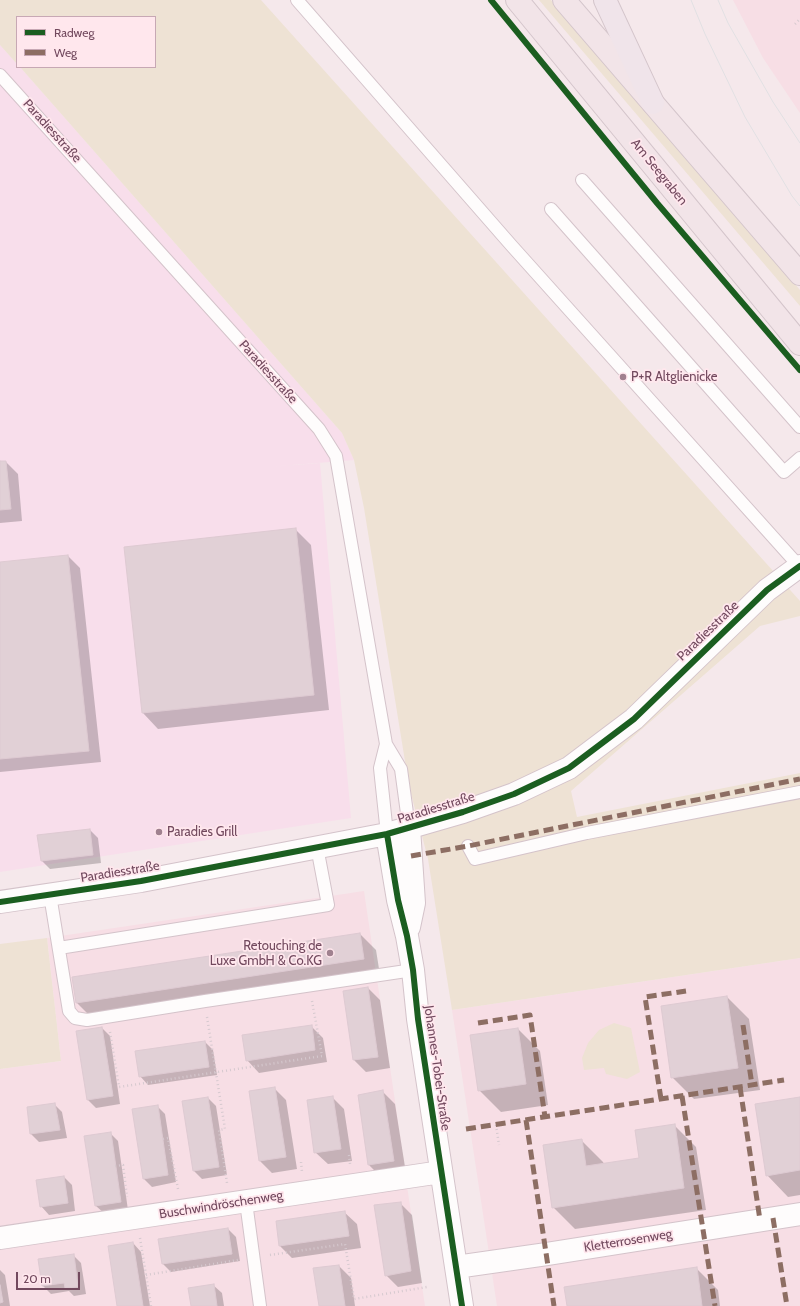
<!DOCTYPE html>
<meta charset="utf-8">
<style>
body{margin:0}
#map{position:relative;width:800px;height:1306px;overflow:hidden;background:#f5e8eb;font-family:Cabin,sans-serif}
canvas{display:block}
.legend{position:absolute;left:16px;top:16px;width:140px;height:52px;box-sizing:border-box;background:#ffe7ed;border:1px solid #c7a8b4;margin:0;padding:5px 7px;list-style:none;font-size:12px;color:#72495e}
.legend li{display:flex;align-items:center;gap:8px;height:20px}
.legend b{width:20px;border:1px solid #c7a8b4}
.scale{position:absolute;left:16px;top:1272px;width:64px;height:18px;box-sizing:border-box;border:2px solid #72495e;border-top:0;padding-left:5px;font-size:12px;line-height:14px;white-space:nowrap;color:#72495e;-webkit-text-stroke:3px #ffe7ed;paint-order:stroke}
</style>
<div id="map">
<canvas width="800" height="1306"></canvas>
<ul class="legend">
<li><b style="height:5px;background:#1b5e20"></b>Radweg</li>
<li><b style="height:5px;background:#8d6e63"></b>Weg</li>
</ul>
<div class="scale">20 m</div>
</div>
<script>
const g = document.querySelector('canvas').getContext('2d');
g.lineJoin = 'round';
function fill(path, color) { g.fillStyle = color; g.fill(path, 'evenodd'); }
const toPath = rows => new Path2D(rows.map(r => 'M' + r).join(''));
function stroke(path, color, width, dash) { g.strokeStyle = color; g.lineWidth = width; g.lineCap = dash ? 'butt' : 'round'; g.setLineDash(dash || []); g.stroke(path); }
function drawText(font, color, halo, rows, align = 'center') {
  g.font = font + ' Cabin,sans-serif'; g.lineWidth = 3.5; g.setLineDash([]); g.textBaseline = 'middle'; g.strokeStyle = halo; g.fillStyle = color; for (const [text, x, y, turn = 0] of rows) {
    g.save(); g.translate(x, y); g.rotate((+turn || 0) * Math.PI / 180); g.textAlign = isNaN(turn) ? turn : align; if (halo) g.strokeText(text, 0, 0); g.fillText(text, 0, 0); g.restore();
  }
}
fill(toPath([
 [733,0,800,0,800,113,763,58],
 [364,891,405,1169,0,1230,0,1069,61,1061,47,938],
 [800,958,800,1306,497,1306,452,1010],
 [407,1186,425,1306,0,1306,0,1248]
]), '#f7dee5');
fill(toPath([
 [0,45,17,64,17,67,20,67,342,433,354,460,268,467,320,463,351,818,0,872]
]), '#f8deeb');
fill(toPath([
 [0,0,261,0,800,601,800,616,760,626,571,791,577,817,800,773,800,958,452,1010,428,859,409,786,364,508,354,460,342,433,20,67,155,67,155,17,17,17,17,64,0,45],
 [539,0,551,0,800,290,800,306],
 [47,938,61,1061,0,1069,0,944],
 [614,1023,631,1028,640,1072,627,1079,606,1074,604,1068,584,1070,582,1058,588,1043,599,1030]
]), '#eee2d4');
fill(toPath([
 [6,462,18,474,22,521,0,523,0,463],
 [295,529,311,545,329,710,158,729,143,713],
 [68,556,80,568,101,762,0,772,0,563],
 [90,830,98,838,101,863,50,869,42,861],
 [360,934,376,950,380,975,92,1018,76,1002],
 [368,988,380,1000,390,1068,366,1072,354,1060],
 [727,997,749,1019,760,1090,694,1099,672,1077],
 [311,1026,323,1038,327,1062,259,1073,247,1060],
 [102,1028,110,1036,120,1104,96,1108,88,1100],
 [518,1029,540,1051,548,1105,501,1112,479,1090],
 [205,1042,213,1050,217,1075,148,1085,140,1076],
 [274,1088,286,1100,297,1169,272,1173,260,1161,250,1091],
 [382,1091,395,1104,406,1173,381,1177,369,1165],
 [332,1097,344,1109,352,1161,328,1164,315,1152],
 [208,1098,216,1106,227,1175,202,1179,194,1171],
 [800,1098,800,1195,788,1197,767,1175],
 [54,1104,62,1112,67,1138,39,1142,31,1134,28,1108],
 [157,1106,165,1114,176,1182,152,1187,144,1179],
 [675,1126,696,1147,706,1210,575,1229,553,1207,581,1140,603,1162,604,1164,641,1159],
 [110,1133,118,1141,128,1210,105,1214,96,1206],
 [64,1177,72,1185,75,1211,49,1215,41,1206],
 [400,1203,412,1215,422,1283,398,1287,386,1275],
 [344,1212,357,1224,361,1248,292,1258,280,1246],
 [228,1229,236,1237,240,1261,171,1272,163,1264],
 [133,1243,141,1252,150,1306,118,1306],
 [73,1255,81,1263,86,1294,74,1296,69,1291,51,1294,43,1286],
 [339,1266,351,1278,355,1306,320,1306],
 [696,1268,718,1290,720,1306,568,1306],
 [0,1270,5,1275,10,1306,0,1306],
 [213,1285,222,1293,224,1306,192,1306]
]), '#0003');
const building = toPath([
 [0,461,6,461,11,509,0,510,0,461],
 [296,528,314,695,142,713,124,547,296,528],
 [68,555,89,751,0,759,0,562,68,555],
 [90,829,93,855,41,861,37,835,90,829],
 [360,933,364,959,76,1003,72,977,360,933],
 [368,987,378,1057,353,1060,343,991,368,987],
 [727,996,738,1068,671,1078,661,1006,727,996],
 [312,1025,315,1050,246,1061,242,1035,312,1025],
 [102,1027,113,1096,87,1100,76,1031,102,1027],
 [518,1028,526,1084,478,1091,470,1035,518,1028],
 [205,1041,209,1067,139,1077,135,1051,205,1041],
 [275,1087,286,1157,259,1161,249,1091,275,1087],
 [383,1090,394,1161,368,1165,358,1095,383,1090],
 [333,1096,341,1149,314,1153,307,1100,333,1096],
 [208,1097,219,1167,193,1171,182,1101,208,1097],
 [800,1097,800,1170,766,1176,755,1104,800,1097],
 [55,1103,60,1130,30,1134,27,1107,55,1103],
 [158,1105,168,1175,143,1179,132,1109,158,1105],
 [675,1124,684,1188,552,1208,543,1145,582,1139,586,1166,639,1158,635,1130,675,1124],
 [111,1132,121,1202,95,1206,84,1136,111,1132],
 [64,1176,68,1203,40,1207,36,1180,64,1176],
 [401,1202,411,1271,385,1276,374,1205,401,1202],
 [345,1211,349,1236,279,1246,276,1221,345,1211],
 [228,1228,232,1254,162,1264,158,1239,228,1228],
 [133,1242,143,1306,117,1306,108,1246,133,1242],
 [74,1254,78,1287,65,1288,64,1283,42,1286,38,1259,74,1254],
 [339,1265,345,1306,319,1306,313,1268,339,1265],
 [697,1267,702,1306,567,1306,564,1287,697,1267],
 [214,1284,217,1306,191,1306,188,1288,214,1284],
 [0,1285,3,1302,0,1303,0,1285]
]);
fill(building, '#e1d0d6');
stroke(building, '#decad2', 1);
const lane = toPath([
 [297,0,511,245,799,566],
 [0,75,319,429,336,456,386,744,401,769,409,828],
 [582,180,800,427],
 [551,209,784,472,800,458],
 [386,744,380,768,387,834],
 [468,846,475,859,587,833,800,792],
 [50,895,69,1011,75,1018,87,1020,205,1001,413,970],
 [59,948,328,905,317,847],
 [246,1202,260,1306]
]);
const street = toPath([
 [409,828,414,903,409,927],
 [387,834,398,900,407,936,413,970,418,1019,462,1306],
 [0,902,141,881,387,834,463,812,514,794,569,768,634,719,767,590,800,566],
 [0,1238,441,1172],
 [456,1267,547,1254,800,1214]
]);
const primary = toPath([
 [517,0,800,344],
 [564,0,800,274]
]);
const highway = toPath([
 [605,0,653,103]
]);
stroke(lane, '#d4c3ca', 14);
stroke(street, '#d4c3ca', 24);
stroke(primary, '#d4c5cb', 24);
stroke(highway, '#d4c5cb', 24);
stroke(toPath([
 [795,24,800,19],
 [207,1017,225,1129,219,1130,227,1183],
 [110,1032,119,1087,322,1056,312,1001],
 [496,1125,499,1145],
 [163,1139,168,1138,178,1189],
 [349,1155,350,1164],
 [301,1162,302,1172],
 [115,1166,123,1165,127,1197],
 [140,1238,151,1306],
 [270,1255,345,1244,354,1299,427,1287],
 [146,1275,238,1260]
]), '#d6c9cf', 2.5, [1, 3]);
stroke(lane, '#fefcfc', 12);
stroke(street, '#fefcfc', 22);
stroke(primary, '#f2e4e8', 22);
stroke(highway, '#f0e4ea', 22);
stroke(toPath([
 [691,0,705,34,745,117,792,196,800,206],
 [718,0,728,23,773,102,800,143]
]), '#e1e0e3', 1);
stroke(toPath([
 [411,856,468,846,800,779],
 [478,1023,530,1015,545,1117],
 [743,1025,752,1085],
 [740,1087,760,1220],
 [682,1096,715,1306],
 [661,1099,645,997,686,991],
 [526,1120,554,1306],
 [466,1129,784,1080],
 [773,1218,787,1306]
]), '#8d6e63', 5, [10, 5]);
stroke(toPath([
 [491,0,657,203,800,370],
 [387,834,398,900,407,936,413,970,418,1019,462,1306],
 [0,902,141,881,387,834,463,812,514,794,569,768,634,719,767,590,800,566]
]), '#1b5e20', 6);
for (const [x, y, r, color] of [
 [623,377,4,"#a0818f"],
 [159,832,4,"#a0818f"],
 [330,953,4,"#a0818f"]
]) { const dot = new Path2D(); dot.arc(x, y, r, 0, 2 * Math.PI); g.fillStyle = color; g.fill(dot); stroke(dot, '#ffe7ed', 1.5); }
drawText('13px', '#72495e', '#ffe7ed', [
 ["Paradiesstraße",52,131,48],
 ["Am Seegraben",659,172,51],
 ["Paradiesstraße",268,372,48],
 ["Paradiesstraße",708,631,-44],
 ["Paradiesstraße",436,808,-17],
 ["Paradiesstraße",120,872,-9],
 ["Johannes-Tobei-Straße",437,1068,82],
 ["Buschwindröschenweg",221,1205,-9],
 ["Kletterrosenweg",628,1241,-9]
]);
drawText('13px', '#72495e', '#ffe7ed', [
 ["P+R Altglienicke",631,377],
 ["Paradies Grill",167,832],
 ["Retouching de",322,946,"right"],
 ["Luxe GmbH & Co.KG",322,961,"right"]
], 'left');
</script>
